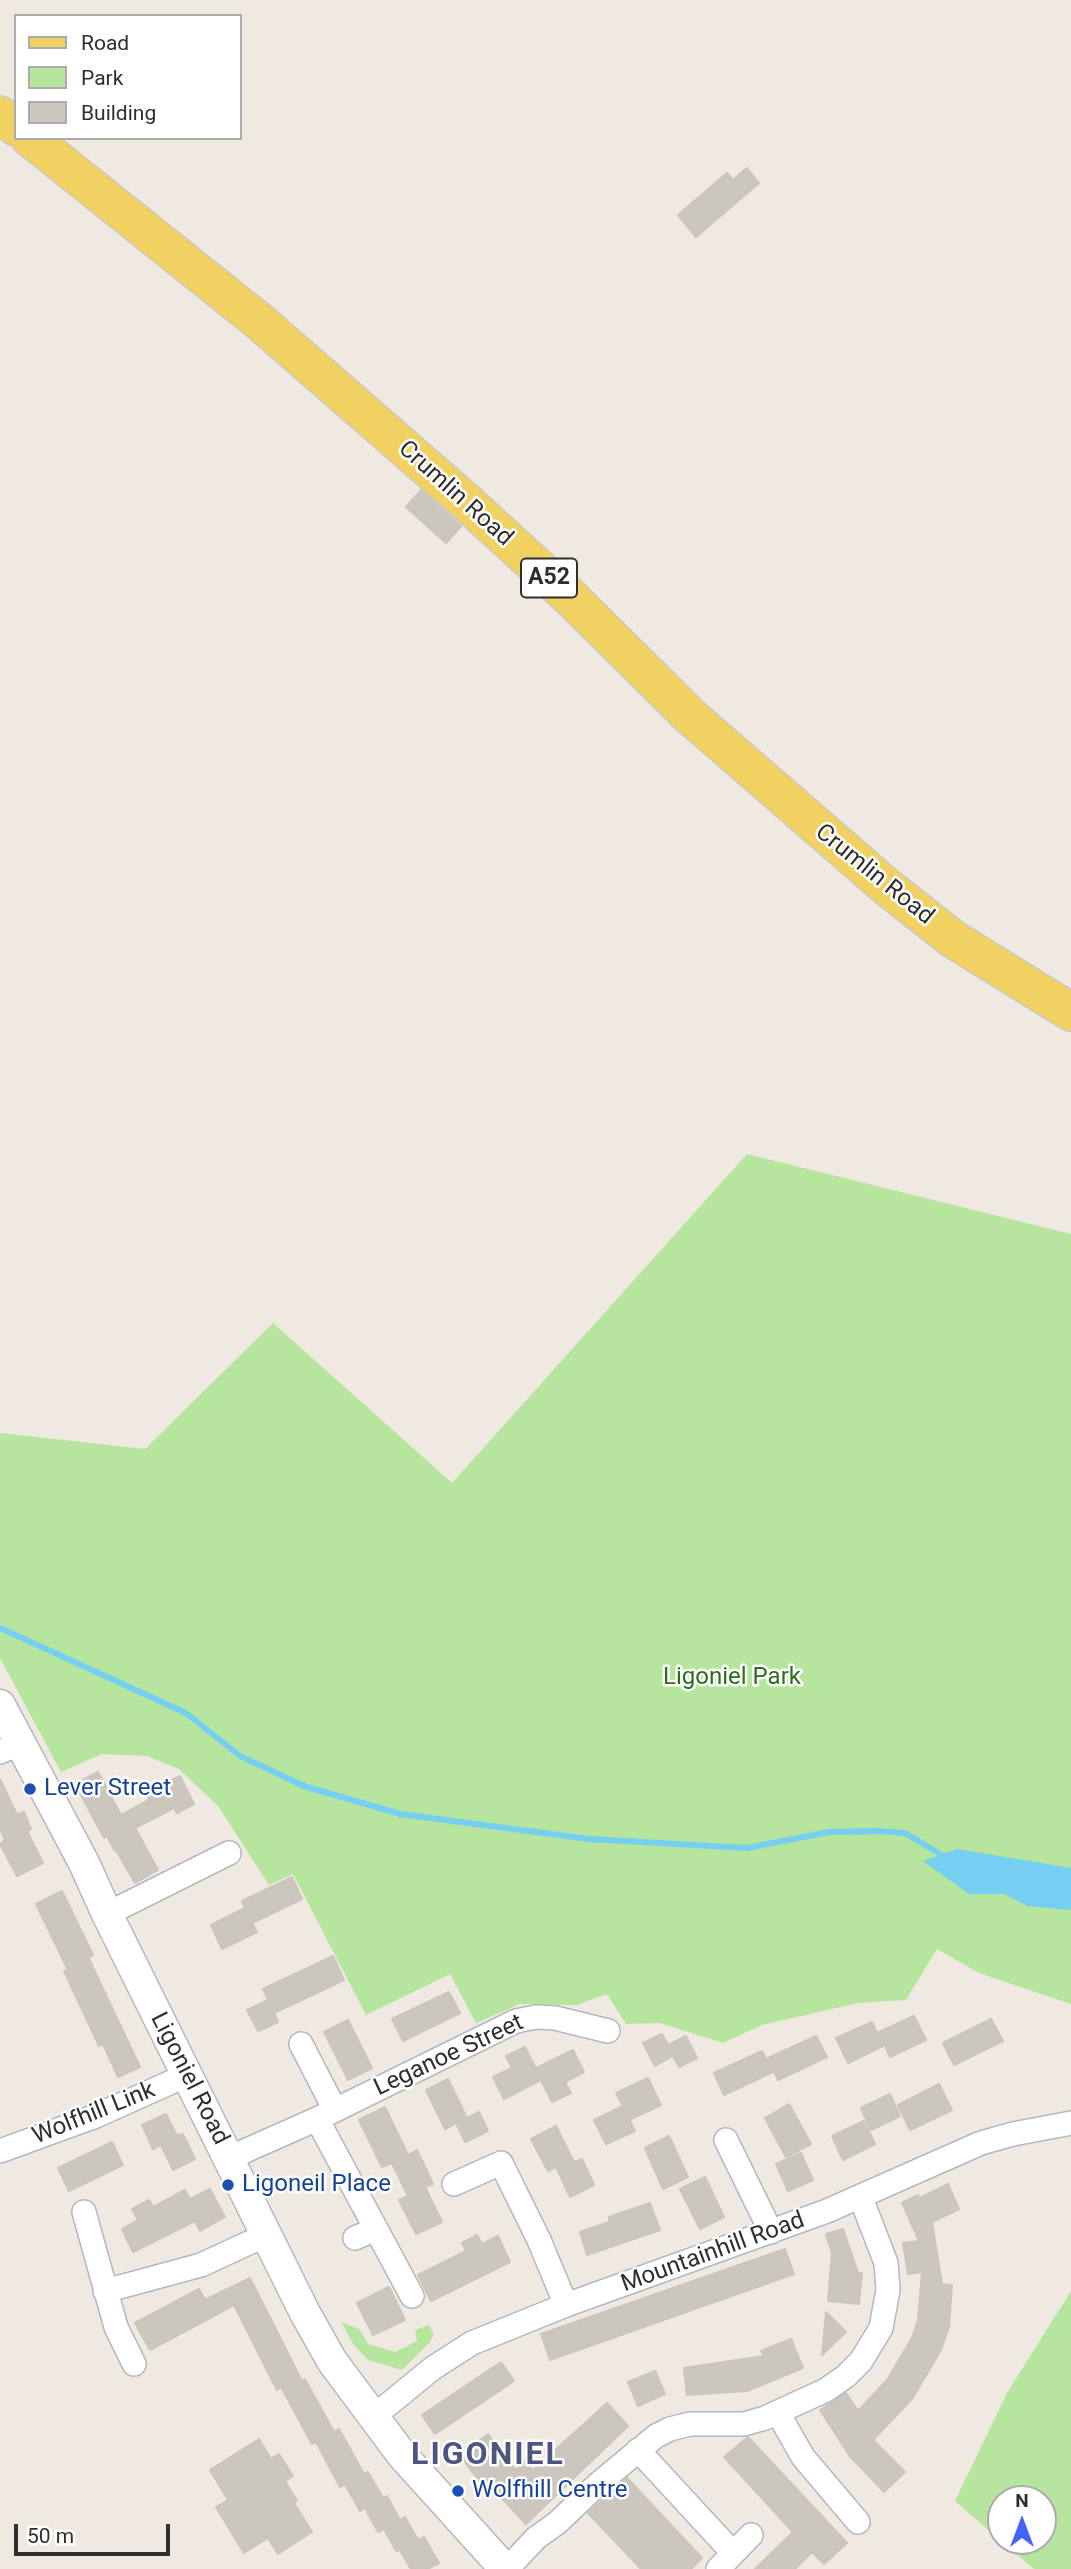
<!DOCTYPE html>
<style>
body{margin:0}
#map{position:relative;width:1071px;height:2569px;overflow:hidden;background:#efe9e1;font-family:Roboto,sans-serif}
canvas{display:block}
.legend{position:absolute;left:14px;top:14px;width:228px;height:126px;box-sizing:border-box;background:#fff;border:2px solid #ababab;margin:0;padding:9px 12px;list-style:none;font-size:21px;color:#2e2e2e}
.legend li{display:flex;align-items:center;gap:14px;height:35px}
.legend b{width:35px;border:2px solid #ababab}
.north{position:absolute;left:987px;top:2485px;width:70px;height:70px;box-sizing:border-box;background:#fff;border:2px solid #ababab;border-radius:50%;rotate:0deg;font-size:19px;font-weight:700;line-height:28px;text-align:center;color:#2e2e2e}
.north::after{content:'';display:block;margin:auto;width:24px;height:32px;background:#4264fb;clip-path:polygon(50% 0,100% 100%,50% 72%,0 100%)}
.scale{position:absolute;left:14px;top:2524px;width:156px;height:32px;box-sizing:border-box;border:4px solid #2e2e2e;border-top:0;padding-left:9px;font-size:21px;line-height:24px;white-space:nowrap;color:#2e2e2e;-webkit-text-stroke:5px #fff;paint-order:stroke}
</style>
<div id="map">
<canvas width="1071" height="2569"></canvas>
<ul class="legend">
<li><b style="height:9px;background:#f2d163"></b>Road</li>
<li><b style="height:19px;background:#b6e59e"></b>Park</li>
<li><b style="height:19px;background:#cbc7bf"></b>Building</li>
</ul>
<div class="north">N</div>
<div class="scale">50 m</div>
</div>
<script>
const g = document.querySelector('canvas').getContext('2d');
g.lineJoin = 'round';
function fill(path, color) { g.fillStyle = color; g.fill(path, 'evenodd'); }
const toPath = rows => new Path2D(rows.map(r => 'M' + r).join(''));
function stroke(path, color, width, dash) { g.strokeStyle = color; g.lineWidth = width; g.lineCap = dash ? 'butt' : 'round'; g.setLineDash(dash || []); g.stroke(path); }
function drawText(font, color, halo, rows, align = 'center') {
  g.font = font + ' Roboto,sans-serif'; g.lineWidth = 5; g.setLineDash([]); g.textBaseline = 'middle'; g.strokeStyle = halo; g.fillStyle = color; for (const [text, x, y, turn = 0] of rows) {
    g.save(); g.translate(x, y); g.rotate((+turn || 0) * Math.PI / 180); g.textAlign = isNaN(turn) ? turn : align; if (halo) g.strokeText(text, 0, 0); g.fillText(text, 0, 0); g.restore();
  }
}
fill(toPath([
 [747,1154,1071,1234,1071,2004,979,1973,937,1949,906,2000,858,2003,762,2025,723,2043,660,2023,626,2024,607,1994,576,2005,520,2004,476,2023,450,1974,366,2015,293,1874,269,1885,218,1806,179,1769,147,1756,102,1754,61,1772,0,1658,0,1433,145,1449,273,1323,452,1483],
 [1071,2291,1071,2569,1034,2569,1001,2541,1043,2541,1043,2499,1001,2499,1001,2541,955,2501,1007,2393],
 [341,2322,359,2329,368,2344,395,2352,417,2341,415,2330,429,2325,434,2335,430,2342,402,2370,368,2360,354,2345]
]), '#b6e59e');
fill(toPath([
 [957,1849,1071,1868,1071,1910,1027,1906,1004,1894,969,1894,923,1861]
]), '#75cff0');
stroke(toPath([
 [0,1628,186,1713,240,1756,304,1786,400,1814,589,1839,747,1848,829,1832,880,1831,905,1833,945,1857]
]), '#75cff0', 6);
const building = toPath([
 [747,168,759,183,696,237,678,215,727,173,733,180,747,168],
 [421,490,461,526,446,543,406,507,421,490],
 [98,1772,121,1815,149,1800,146,1794,180,1776,194,1804,177,1813,174,1808,135,1828,158,1870,135,1883,116,1850,115,1851,107,1836,104,1838,75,1784,98,1772],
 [0,1779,17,1815,24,1812,31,1829,27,1831,43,1863,17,1876,0,1844,5,1840,0,1829,0,1779],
 [292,1877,302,1899,252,1923,257,1932,222,1949,211,1925,245,1908,242,1901,292,1877],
 [62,1891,93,1955,88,1957,140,2067,118,2077,103,2044,99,2046,64,1971,68,1970,36,1904,62,1891],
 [333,1956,344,1980,274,2013,263,1989,333,1956],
 [449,1992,460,2013,403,2041,392,2019,449,1992],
 [268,2000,278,2022,258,2031,247,2010,268,2000],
 [914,2016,926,2040,890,2057,879,2032,914,2016],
 [991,2019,1003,2041,954,2065,943,2043,991,2019],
 [348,2020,372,2068,348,2080,324,2032,348,2020],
 [872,2022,883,2046,848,2063,836,2038,872,2022],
 [662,2034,668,2045,686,2036,697,2058,679,2067,673,2056,655,2066,643,2043,662,2034],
 [816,2036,827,2057,778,2080,768,2058,816,2036],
 [525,2047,540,2077,536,2068,573,2050,584,2072,565,2082,571,2093,552,2102,541,2080,504,2099,493,2077,512,2068,506,2056,525,2047],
 [762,2051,773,2072,724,2095,714,2073,762,2051],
 [648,2078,661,2105,629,2120,626,2113,635,2131,606,2144,594,2120,623,2106,616,2093,648,2078],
 [448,2079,467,2118,479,2112,488,2131,465,2142,456,2123,445,2129,426,2090,448,2079],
 [939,2084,952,2110,910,2130,898,2105,939,2084],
 [890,2094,900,2116,871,2130,861,2108,890,2094],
 [789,2104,811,2144,786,2157,765,2118,789,2104],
 [385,2107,408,2155,417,2150,433,2184,425,2187,442,2222,416,2234,399,2200,408,2196,392,2163,382,2167,359,2120,385,2107],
 [166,2114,177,2136,183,2134,195,2159,173,2170,161,2145,153,2149,142,2125,166,2114],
 [864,2121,875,2144,843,2160,832,2136,864,2121],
 [556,2126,574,2162,582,2159,594,2185,570,2197,556,2167,548,2171,531,2139,556,2126],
 [669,2136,688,2177,663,2189,645,2148,669,2136],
 [112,2142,123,2165,69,2191,58,2168,112,2142],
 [801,2153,813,2180,788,2191,776,2164,801,2153],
 [705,2177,724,2217,700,2229,680,2189,705,2177],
 [948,2184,959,2209,932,2222,942,2284,952,2285,949,2326,941,2350,912,2399,873,2440,905,2472,884,2492,849,2455,820,2410,846,2393,858,2411,887,2380,912,2338,918,2320,922,2272,908,2274,903,2243,919,2241,902,2203,918,2195,920,2198,948,2184],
 [210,2189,225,2217,200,2231,195,2221,133,2252,122,2229,138,2220,132,2209,149,2200,153,2207,185,2190,190,2199,210,2189],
 [650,2203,660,2230,587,2255,580,2232,609,2222,609,2217,650,2203],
 [843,2229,858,2273,862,2273,859,2304,828,2301,832,2253,826,2234,843,2229],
 [477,2235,482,2244,498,2236,510,2262,431,2301,418,2275,466,2251,462,2243,477,2235],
 [785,2249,794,2274,550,2360,541,2334,785,2249],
 [250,2278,302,2381,305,2379,334,2432,339,2429,364,2474,368,2472,383,2498,387,2496,400,2520,405,2517,418,2540,424,2537,439,2563,428,2569,411,2569,400,2550,396,2551,384,2529,378,2532,365,2508,360,2511,345,2484,340,2487,316,2442,312,2444,281,2387,277,2390,234,2305,150,2350,135,2323,199,2289,205,2300,250,2278],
 [389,2287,405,2320,373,2335,357,2303,389,2287],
 [826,2312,846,2332,822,2355,826,2312],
 [791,2339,803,2368,747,2391,687,2395,684,2368,764,2356,761,2351,791,2339],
 [501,2362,514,2381,435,2434,422,2415,501,2362],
 [655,2371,665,2394,638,2406,628,2382,655,2371],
 [607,2403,628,2426,526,2524,484,2479,480,2482,459,2455,488,2434,516,2470,524,2461,533,2470,607,2403],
 [748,2437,847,2543,824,2564,812,2552,795,2569,755,2569,793,2532,724,2457,748,2437],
 [259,2439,271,2459,279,2454,293,2476,285,2481,297,2501,294,2503,312,2532,278,2554,268,2538,244,2553,216,2507,228,2500,210,2470,259,2439],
 [627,2478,702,2558,691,2569,641,2569,588,2513,627,2478]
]);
fill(building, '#cbc7bf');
stroke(building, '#cbc5ba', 2);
const minor = toPath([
 [0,1752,21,1743],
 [107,1914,229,1853],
 [301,2044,335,2110],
 [317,2119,412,2296],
 [726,2140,771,2232],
 [0,2151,96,2116,187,2075],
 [229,2158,317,2119,516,2021,536,2017,555,2018,608,2031],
 [454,2184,501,2163,539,2240,566,2305],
 [84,2212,116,2327,134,2364],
 [355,2238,376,2229],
 [105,2291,201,2265,266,2235],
 [778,2413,803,2457,858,2522],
 [373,2417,433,2368,472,2343,566,2305,827,2211,981,2143,1013,2134,1071,2123],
 [638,2450,733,2553],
 [507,2569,536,2538,557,2523,598,2484,656,2436,670,2429,690,2424,744,2424,765,2418,826,2390,846,2376,861,2361,881,2328,888,2290,886,2263,861,2198],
 [718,2569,751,2535]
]);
const tertiary = toPath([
 [0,1705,84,1863,107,1914,305,2313,332,2361,402,2455,505,2569]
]);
const primary = toPath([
 [0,115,16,127],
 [30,138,260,322,463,499,570,597,690,716,887,887,953,939,1071,1012]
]);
stroke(minor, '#b4b7c1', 26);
stroke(tertiary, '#b4b7c1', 33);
stroke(primary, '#c9c9c9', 40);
stroke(minor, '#fff', 23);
stroke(tertiary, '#fff', 30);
stroke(primary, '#f2d163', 37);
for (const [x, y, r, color] of [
 [30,1789,7,"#1a4fb4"],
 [228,2185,7,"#1a4fb4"],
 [458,2491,7,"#1a4fb4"]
]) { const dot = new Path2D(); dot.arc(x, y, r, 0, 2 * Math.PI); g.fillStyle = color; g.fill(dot); stroke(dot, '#fff', 2.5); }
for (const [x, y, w] of [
 [549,578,56]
]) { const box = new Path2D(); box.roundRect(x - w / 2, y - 19.5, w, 39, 5); g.fillStyle = '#fff'; g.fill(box); stroke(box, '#2e2e2e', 2); }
drawText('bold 23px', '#2e2e2e', null, [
 ["A52",549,578]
]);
drawText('24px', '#2e2e2e', '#fff', [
 ["Crumlin Road",455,494,42],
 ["Crumlin Road",874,875,39],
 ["Leganoe Street",449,2056,-25],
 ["Ligoniel Road",189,2079,63],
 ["Wolfhill Link",94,2114,-22],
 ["Mountainhill Road",713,2253,-20]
]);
drawText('24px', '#2c6e1b', '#fff', [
 ["Ligoniel Park",732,1678]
]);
drawText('24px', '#164399', '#fff', [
 ["Lever Street",44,1789],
 ["Ligoneil Place",242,2185],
 ["Wolfhill Centre",472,2491]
], 'left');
g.letterSpacing = '2px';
drawText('bold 32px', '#4d5680', '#fff', [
 ["LIGONIEL",488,2456]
]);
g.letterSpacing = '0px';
</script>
